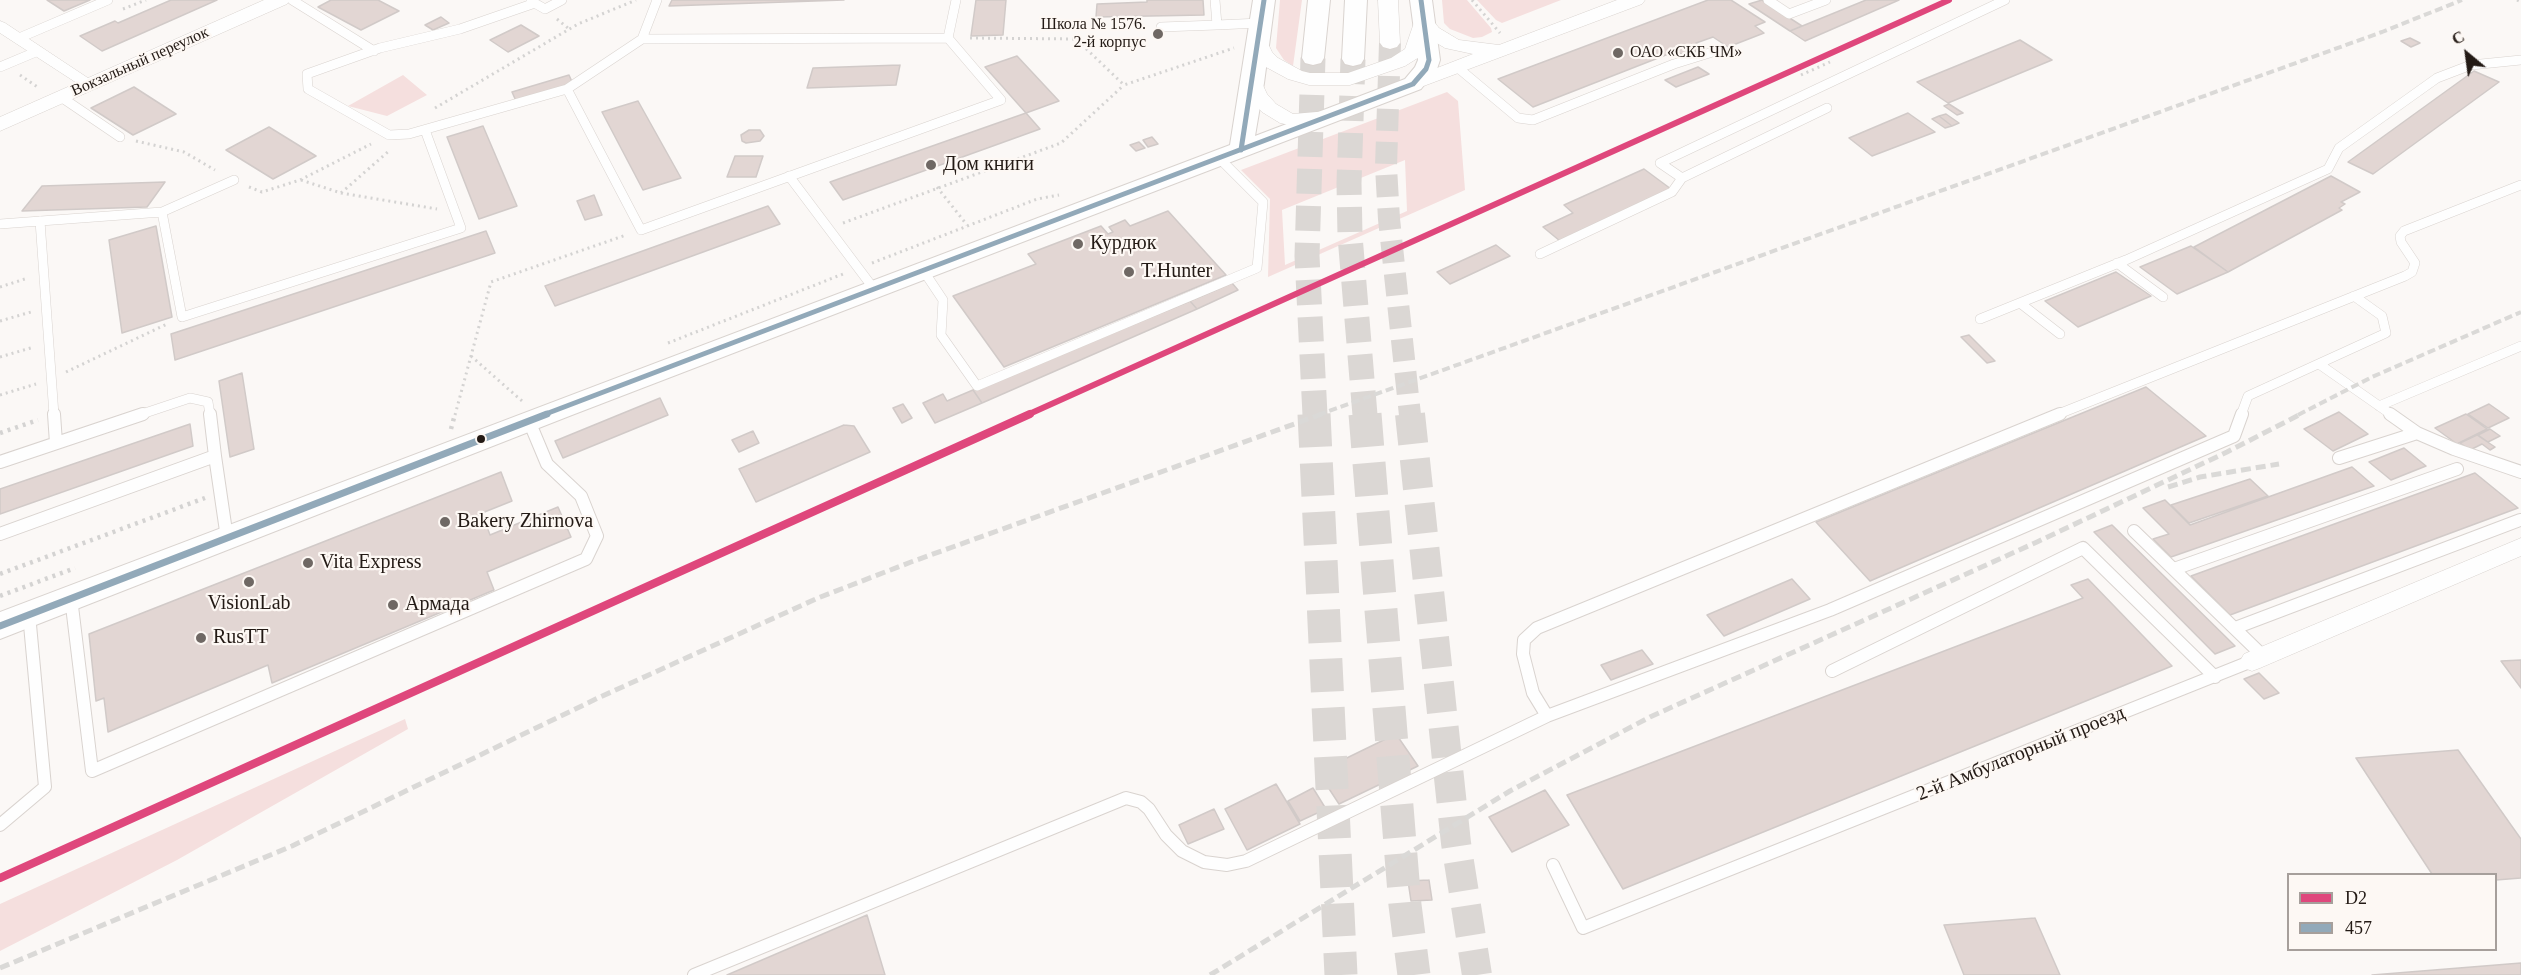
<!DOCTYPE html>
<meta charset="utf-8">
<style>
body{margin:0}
#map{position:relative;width:2521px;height:975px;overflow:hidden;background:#fbf8f6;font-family:Georgia,serif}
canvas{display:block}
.legend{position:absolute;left:2287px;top:873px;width:210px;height:78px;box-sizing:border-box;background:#fdf8f4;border:2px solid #a69f9b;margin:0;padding:8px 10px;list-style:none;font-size:18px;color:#231a15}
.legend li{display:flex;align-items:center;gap:12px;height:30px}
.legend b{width:30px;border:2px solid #a69f9b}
.north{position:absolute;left:2437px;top:24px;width:60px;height:60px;-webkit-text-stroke:4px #fdf8f4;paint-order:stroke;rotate:331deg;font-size:16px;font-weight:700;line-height:24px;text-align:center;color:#231a15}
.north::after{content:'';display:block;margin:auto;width:21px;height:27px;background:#231a15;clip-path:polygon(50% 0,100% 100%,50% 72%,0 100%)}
</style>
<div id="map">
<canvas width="2521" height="975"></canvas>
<ul class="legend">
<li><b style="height:8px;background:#df477c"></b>D2</li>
<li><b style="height:8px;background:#92a9b9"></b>457</li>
</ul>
<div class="north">С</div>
</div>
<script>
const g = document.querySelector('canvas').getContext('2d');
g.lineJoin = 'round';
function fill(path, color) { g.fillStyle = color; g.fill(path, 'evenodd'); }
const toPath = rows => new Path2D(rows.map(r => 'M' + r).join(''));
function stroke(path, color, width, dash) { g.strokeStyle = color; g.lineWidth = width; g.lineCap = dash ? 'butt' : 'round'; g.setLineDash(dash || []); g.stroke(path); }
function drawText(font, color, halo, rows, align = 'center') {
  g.font = font + ' Georgia,serif'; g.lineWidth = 4.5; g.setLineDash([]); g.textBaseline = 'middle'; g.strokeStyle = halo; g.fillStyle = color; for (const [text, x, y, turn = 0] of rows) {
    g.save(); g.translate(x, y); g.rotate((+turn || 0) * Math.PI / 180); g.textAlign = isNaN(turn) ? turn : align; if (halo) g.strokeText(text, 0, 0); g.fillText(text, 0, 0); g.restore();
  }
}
fill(toPath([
 [1280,0,1302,0,1293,66,1284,60,1276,48],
 [1442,0,1467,0,1491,28,1492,32,1482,37,1473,38,1450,29,1444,23],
 [1477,0,1561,0,1502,23,1496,20],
 [403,75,427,95,387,116,348,106],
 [1447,92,1458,101,1465,190,1268,277,1270,199,1241,170],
 [1405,160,1407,211,1285,265,1282,210],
 [405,719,408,729,177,860,0,951,0,904]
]), '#f5dfde');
const building = toPath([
 [47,0,90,0,64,11,47,0],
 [171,0,217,0,102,51,80,36,115,21,118,23,171,0],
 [331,0,378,0,399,11,361,30,318,7,331,0],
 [672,0,844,0,669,6,672,0],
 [976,0,1006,0,1003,35,971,36,976,0],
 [1147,0,1203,0,1204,15,1096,17,1097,4,1147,2,1147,0],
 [1708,0,1731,0,1765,22,1755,26,1764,33,1728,47,1713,37,1696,43,1703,48,1684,56,1676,51,1533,107,1498,79,1708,0],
 [1762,0,1802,26,1790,31,1749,4,1762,0],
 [1866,0,1899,0,1805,41,1790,31,1866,0],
 [441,17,449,23,433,30,425,25,441,17],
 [521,25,539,36,508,52,490,40,521,25],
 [2410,38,2420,43,2411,47,2401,41,2410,38],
 [2020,40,2052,60,1948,103,1917,82,2020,40],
 [1017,56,1059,101,1026,113,985,67,1017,56],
 [900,65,896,85,807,88,813,68,900,65],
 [1698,67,1709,74,1676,87,1665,80,1698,67],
 [2474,71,2499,82,2373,174,2348,162,2474,71],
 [569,75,573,84,516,101,512,92,569,75],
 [134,87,176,114,133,135,91,108,134,87],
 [638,101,681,178,643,190,602,112,638,101],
 [1949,104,1963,113,1957,115,1944,106,1949,104],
 [1026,113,1040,129,843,200,830,182,1026,113],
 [1908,113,1935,132,1872,156,1849,138,1908,113],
 [1946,114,1959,123,1952,126,1939,116,1946,114],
 [1939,116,1952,126,1945,128,1932,119,1939,116],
 [483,126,517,206,479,219,447,137,483,126],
 [269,127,316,156,273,179,226,150,269,127],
 [749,130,760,130,764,136,760,141,746,143,742,141,741,135,749,130],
 [1152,137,1158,144,1148,147,1143,140,1152,137],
 [1139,142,1145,148,1136,151,1130,145,1139,142],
 [735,156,763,156,756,177,727,177,735,156],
 [1644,169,1671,189,1560,241,1543,227,1573,213,1564,205,1644,169],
 [2331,176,2360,192,2341,202,2345,204,2339,208,2342,210,2228,272,2194,247,2331,176],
 [165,182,147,207,22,211,42,186,165,182],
 [594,195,602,215,585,220,577,201,594,195],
 [768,206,780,224,555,306,545,286,768,206],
 [1168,211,1226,275,1004,367,953,296,1036,264,1028,254,1101,226,1108,234,1113,232,1109,227,1125,220,1130,226,1168,211],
 [156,226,172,317,122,333,109,240,156,226],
 [486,231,495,253,175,360,171,334,486,231],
 [1496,245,1510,256,1450,284,1437,272,1496,245],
 [2191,246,2228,272,2177,294,2140,267,2191,246],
 [2116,272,2151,296,2078,327,2045,301,2116,272],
 [1232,283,1238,290,1197,309,1190,301,1232,283],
 [1190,301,1197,309,982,403,973,390,1190,301],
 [1969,335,1995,361,1987,363,1961,337,1969,335],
 [242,373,254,449,230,457,219,381,242,373],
 [2146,387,2206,436,1870,581,1816,522,2146,387],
 [973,390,982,403,935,423,923,403,943,394,947,401,973,390],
 [660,398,668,415,563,458,555,441,660,398],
 [903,404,912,418,902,423,893,408,903,404],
 [2489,404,2509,418,2488,428,2468,414,2489,404],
 [2339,412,2368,434,2333,451,2304,429,2339,412],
 [2466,414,2487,429,2457,444,2435,428,2466,414],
 [190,424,193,446,0,514,0,489,190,424],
 [844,425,854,426,870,452,756,502,739,469,844,425],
 [2490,429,2500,436,2488,442,2478,435,2490,429],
 [753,431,759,443,739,452,732,440,753,431],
 [2477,435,2495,447,2490,450,2482,444,2470,450,2460,443,2477,435],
 [2404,448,2426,466,2391,480,2369,462,2404,448],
 [2352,467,2374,486,2171,557,2153,539,2169,534,2143,508,2165,500,2190,525,2352,467],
 [501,472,512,501,482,513,490,535,558,507,571,537,487,572,494,590,272,683,268,665,108,732,104,698,96,701,89,634,501,472],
 [2475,473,2518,508,2230,615,2191,576,2475,473],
 [2250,479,2268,496,2189,523,2171,505,2250,479],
 [2112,525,2235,646,2215,654,2094,532,2112,525],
 [1792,579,1810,599,1724,636,1707,615,1792,579],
 [2088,579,2172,666,1623,889,1567,795,2083,598,2071,585,2088,579],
 [1642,650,1653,664,1611,680,1601,665,1642,650],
 [2521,660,2521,688,2501,661,2521,660],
 [2259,673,2279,693,2264,699,2244,679,2259,673],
 [1396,734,1418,766,1339,804,1318,772,1396,734],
 [2458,750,2521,839,2521,878,2496,880,2496,874,2432,874,2356,758,2458,750],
 [1276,784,1300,824,1247,850,1225,809,1276,784],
 [1313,788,1326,809,1300,821,1288,801,1313,788],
 [1545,790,1569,825,1512,852,1489,817,1545,790],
 [1214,809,1224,829,1188,844,1179,825,1214,809],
 [1429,880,1432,900,1411,901,1408,881,1429,880],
 [867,915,885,975,727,975,867,915],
 [2035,918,2060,975,1964,975,1944,925,2035,918],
 [2521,963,2521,975,2372,975,2521,963]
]);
fill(building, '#e2d6d3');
stroke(building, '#d1cac8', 1.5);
stroke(toPath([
 [1390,43,1386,167,1389,219,1410,415]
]), '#dbd7d4', 22, [22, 11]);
stroke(toPath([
 [1410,414,1456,843,1477,975]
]), '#dbd7d4', 30, [30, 15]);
stroke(toPath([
 [1313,58,1307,256,1315,415],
 [1353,59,1349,183,1350,236,1365,415]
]), '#dbd7d4', 25, [25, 12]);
stroke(toPath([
 [1314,414,1341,975],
 [1365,414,1405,905,1414,975]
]), '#dbd7d4', 33, [33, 16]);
const serviceFar1 = toPath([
 [292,0,374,51],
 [1215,0,1217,25,1260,23],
 [1768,0,1789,14,1826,0],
 [531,1,545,9,562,0],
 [535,3,460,29,380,48,307,74,308,89,389,135,409,134,567,89,642,39],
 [1161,27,1217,25],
 [19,38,108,0],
 [948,38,956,0],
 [0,67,38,51],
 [1457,67,1518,118,1533,120,1674,64,1719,50],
 [567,89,641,230,1001,100,948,38,642,39,657,0],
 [61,97,120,137],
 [1827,108,1682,178,1660,163,2005,0],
 [789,176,874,289],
 [162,212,234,180],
 [40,221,54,415],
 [0,224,162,212,182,317,461,228,425,130],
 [1540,254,1672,192,1682,178],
 [2117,263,2163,297],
 [923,270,943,300,941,335,977,386,1257,268,1263,202,1219,158],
 [2020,303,2060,334],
 [1980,319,2126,260,2328,169,2339,148,2437,78,2471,65,2521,60],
 [2319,364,2392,415],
 [2379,406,2521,346],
 [139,415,190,398,208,402,210,415],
 [2056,415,2405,276,2412,272,2415,263,2401,242,2400,236,2404,231,2521,185],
 [2241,415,2248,396,2386,333,2382,316,2354,296]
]);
const service = toPath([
 [54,414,56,443],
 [2390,414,2417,433],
 [215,456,227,538],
 [2339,458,2417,433,2454,449,2521,472],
 [0,462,143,414],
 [2134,531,2263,656],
 [0,534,215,456,210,414],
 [2174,569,2457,469],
 [71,598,92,771,586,559,597,536,581,496,547,464,529,421],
 [2235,628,2520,520],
 [1832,671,2083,548,2215,677],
 [1547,716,1830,610,2234,436,2242,414],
 [0,825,45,787,29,614],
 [1553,865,1583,928,2252,661],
 [694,975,1126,798,1141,802,1149,809,1166,835,1182,851,1204,862,1227,865,1246,861,1547,716,1533,693,1523,654,1524,640,1537,628,2060,414]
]);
const minor = toPath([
 [0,21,5,23,97,84,89,89,83,87,0,33,0,21],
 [2521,538,2521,556,2260,668,2252,671,2244,668,2240,661,2244,654,2521,538]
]);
const tertiary = toPath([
 [264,0,290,0,287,4,0,131,0,117,264,0],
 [1378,0,1398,0,1400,43,1397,47,1390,49,1383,47,1380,43,1378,0],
 [1617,0,1645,0,1642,4,1413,90,1406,88,1403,84,1406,80,1473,54,1445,48,1430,39,1421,56,1405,66,1350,85,1309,85,1288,79,1264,66,1253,54,1247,39,1250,35,1257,33,1264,35,1272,52,1278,58,1302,71,1310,73,1348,73,1391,58,1405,49,1416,17,1430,17,1439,28,1459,40,1499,45,1617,0],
 [1253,77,1260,79,1267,94,1276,104,1293,114,1328,111,1335,113,1338,117,1335,121,1299,127,1280,123,1262,112,1247,96,1243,83,1246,79,1253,77]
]);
const secondary = toPath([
 [1253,0,1275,0,1264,83,1255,136,1405,79,1415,67,1418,60,1410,0,1432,0,1440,60,1437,69,1421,89,572,415,0,639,0,612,1230,145,1253,0],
 [1308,0,1330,0,1324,58,1321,63,1313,65,1305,63,1302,58,1308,0],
 [1345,0,1367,0,1364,59,1361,64,1353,66,1345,64,1342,59,1345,0]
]);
stroke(serviceFar1, '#d9d3cf', 10);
stroke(service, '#d9d3cf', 14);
stroke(minor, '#d9d3cf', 1);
stroke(tertiary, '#d9d3cf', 1);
stroke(secondary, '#d9d3cf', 2);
stroke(toPath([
 [1472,0,1500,33],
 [2517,0,2521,2],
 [123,9,146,0],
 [557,19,569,29],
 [970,38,1076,39,1124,85,1234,48],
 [20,75,39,88],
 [1801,75,1830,62],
 [435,108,578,24,636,0],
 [136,141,184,152,215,170],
 [301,180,341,193,437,209],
 [249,187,262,192,300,180,371,144],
 [937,187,967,225],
 [341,193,390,150],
 [843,223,1061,143,1124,85],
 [872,263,1037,199,1059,195],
 [0,287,28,278],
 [0,321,31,312],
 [668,343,843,274],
 [471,356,522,401],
 [0,357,34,347],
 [66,372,167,324],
 [0,395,36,384],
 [455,415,491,282,626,235]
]), '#d4d3d2', 3, [2, 4]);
stroke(toPath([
 [451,429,455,414],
 [0,433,38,420],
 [0,574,205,498],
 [0,596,75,568]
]), '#d4d3d2', 4.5, [3, 5]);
stroke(serviceFar1, '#fefefe', 9);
stroke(service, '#fefefe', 12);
fill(minor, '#fefefe');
fill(tertiary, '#fefefe');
fill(secondary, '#fefefe');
stroke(toPath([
 [1318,415,2382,32,2462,0],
 [2298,415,2372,377,2521,312]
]), '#dad9d7', 4, [8, 4]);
stroke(toPath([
 [2168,487,2200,477,2279,464],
 [0,968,292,846,598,698,818,598,911,562,1322,414],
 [1210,975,1510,791,1650,717,2037,542,2227,452,2301,414]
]), '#dad9d7', 5, [10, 5]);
stroke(toPath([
 [1241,150,1264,0],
 [543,415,1413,84,1426,69,1429,60,1421,0]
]), '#92a9b9', 5);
stroke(toPath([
 [0,626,547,414]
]), '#92a9b9', 7);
stroke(toPath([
 [1027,415,1949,0]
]), '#df477c', 6);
stroke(toPath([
 [0,878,1030,414]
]), '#df477c', 8);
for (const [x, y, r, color] of [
 [1158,34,6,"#6f6864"],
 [1618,53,6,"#6f6864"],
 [931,165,6,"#6f6864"],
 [1078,244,6,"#6f6864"],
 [1129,272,6,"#6f6864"],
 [481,439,5,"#231a15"],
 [445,522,6,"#6f6864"],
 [308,563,6,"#6f6864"],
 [249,582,6,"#6f6864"],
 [393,605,6,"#6f6864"],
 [201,638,6,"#6f6864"]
]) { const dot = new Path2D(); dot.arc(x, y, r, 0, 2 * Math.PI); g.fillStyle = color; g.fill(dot); stroke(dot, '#fdf8f4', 2); }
drawText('16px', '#231a15', '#fdf8f4', [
 ["Школа № 1576.",1146,25],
 ["2-й корпус",1146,43],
 ["ОАО «СКБ ЧМ»",1630,53,"left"]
], 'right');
drawText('16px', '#231a15', '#fdf8f4', [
 ["Вокзальный переулок",140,62,-24]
]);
drawText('20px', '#231a15', '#fdf8f4', [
 ["Дом книги",943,165],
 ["Курдюк",1090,244],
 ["T.Hunter",1141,272],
 ["Bakery Zhirnova",457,522],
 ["Vita Express",320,563],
 ["VisionLab",249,604,"center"],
 ["Армада",405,605],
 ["RusTT",213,638]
], 'left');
drawText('20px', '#231a15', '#fdf8f4', [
 ["2-й Амбулаторный проезд",2021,754,-22]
]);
</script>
